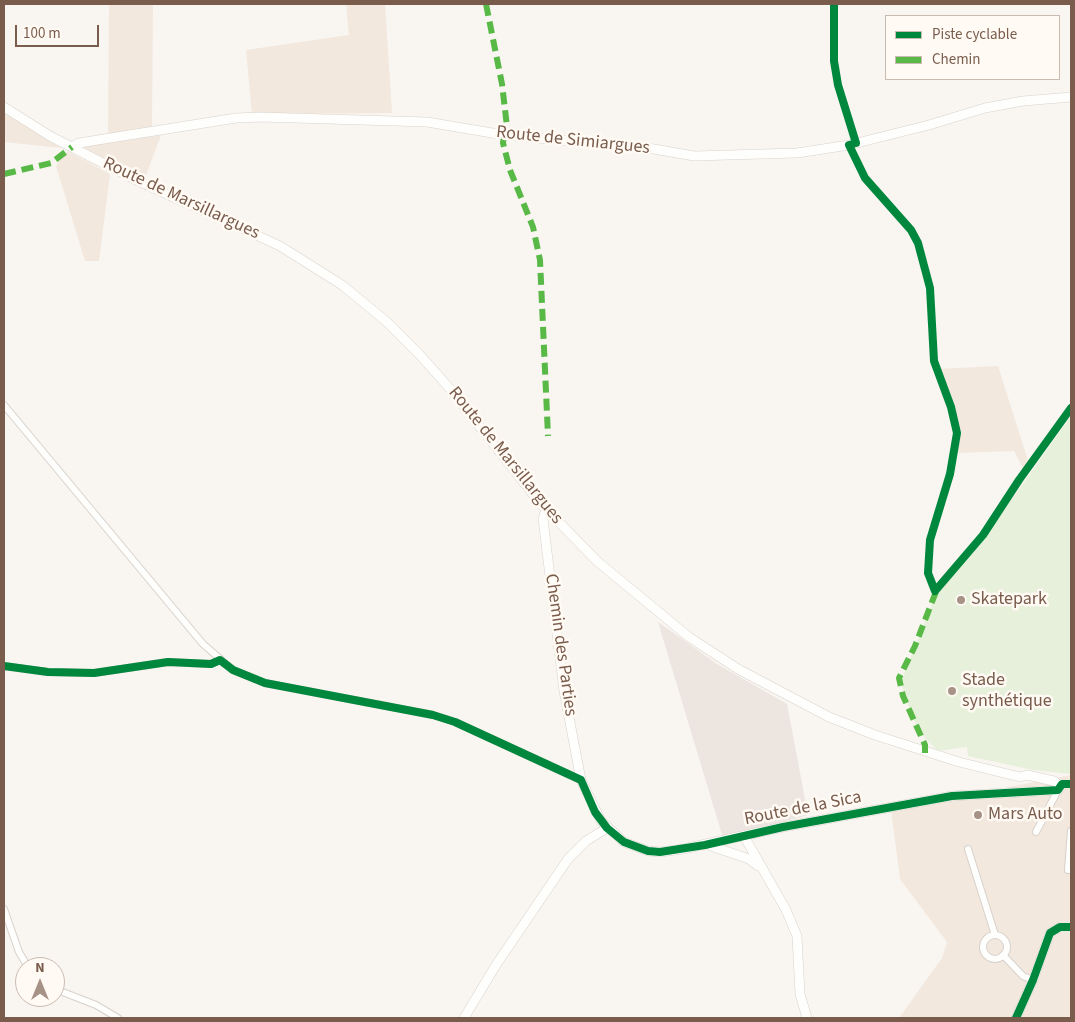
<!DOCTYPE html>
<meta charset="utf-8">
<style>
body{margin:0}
#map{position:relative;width:1075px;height:1022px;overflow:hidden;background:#f9f5f0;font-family:"Source Sans 3",sans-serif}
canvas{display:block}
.frame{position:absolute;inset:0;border:5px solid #7a5c4d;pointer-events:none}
.legend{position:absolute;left:885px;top:15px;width:175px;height:65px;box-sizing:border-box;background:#fffaf3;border:1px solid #cabbb1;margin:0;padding:6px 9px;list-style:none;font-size:15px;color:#7a5c4d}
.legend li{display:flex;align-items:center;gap:10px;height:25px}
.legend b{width:25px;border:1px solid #cabbb1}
.north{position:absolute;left:15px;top:957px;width:50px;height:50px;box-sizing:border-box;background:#fffaf3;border:1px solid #cabbb1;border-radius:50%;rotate:0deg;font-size:14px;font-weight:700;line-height:20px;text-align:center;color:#7a5c4d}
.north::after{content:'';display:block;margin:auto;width:18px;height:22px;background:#a69286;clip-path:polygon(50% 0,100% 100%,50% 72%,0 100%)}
.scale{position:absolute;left:15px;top:25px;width:84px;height:22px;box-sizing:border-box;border:2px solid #7a5c4d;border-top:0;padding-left:6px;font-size:15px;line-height:18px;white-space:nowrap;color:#7a5c4d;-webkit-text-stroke:4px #fffaf3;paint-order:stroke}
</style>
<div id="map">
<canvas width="1075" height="1022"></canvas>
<div class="frame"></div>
<ul class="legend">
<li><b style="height:6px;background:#00873e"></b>Piste cyclable</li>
<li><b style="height:6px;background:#58b947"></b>Chemin</li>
</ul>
<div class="north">N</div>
<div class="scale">100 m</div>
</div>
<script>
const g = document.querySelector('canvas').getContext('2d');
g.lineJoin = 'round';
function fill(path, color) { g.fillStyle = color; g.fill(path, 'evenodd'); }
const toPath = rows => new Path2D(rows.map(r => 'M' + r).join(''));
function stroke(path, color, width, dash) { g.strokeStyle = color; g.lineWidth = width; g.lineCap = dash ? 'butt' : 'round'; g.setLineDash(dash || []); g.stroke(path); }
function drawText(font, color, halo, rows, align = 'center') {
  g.font = font + ' "Source Sans 3",sans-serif'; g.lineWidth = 5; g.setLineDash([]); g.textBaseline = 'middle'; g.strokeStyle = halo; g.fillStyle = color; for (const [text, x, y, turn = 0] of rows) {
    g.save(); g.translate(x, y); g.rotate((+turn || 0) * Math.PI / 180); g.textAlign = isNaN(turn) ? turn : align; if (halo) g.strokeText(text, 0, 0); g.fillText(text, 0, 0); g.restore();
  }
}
fill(toPath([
 [109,4,153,4,152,128,108,134],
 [346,4,385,4,392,113,252,114,246,50,349,35],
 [4,113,61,148,4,142],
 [161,135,145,178,84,148,86,146],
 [67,151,110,174,99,261,85,261,56,166],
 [998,366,1029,464,1024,470,1014,451,955,453,959,437,957,426,938,369],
 [1071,775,1071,1018,899,1018,942,958,947,942,900,879,891,810]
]), '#f2e8de');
fill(toPath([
 [658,622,717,664,787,704,808,815,723,838]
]), '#ede5e0');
fill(toPath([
 [1071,416,1071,774,1033,770,968,756,967,747,938,751,921,734,910,712,901,682,938,589,988,533]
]), '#e7f0db');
const street = toPath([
 [4,405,203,644,233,670,265,683,433,715,455,722,581,780],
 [4,666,48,672,94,673,168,662,211,664,220,660],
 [1036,832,1058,790],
 [968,849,995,935],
 [1071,870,1068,870,1071,831],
 [4,909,19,952,28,967],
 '983 947a12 12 0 1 1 24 0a12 12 0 1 1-24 0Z',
 [1003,955,1023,976,1033,980],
 [55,989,96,1005,118,1018]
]);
const secondary = toPath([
 [4,107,50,136,138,181,280,246,342,285,387,322,420,355,451,390,539,502,598,562,689,637,738,669,829,717,875,735,959,762,1020,777,1027,775,1054,781,1058,784],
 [72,147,79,143,236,118,261,117,427,122,504,135,648,148,694,156,797,153,849,145,929,125,985,108,1023,101,1071,97],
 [546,509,543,519,564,691,581,780,601,821,624,842,648,851,660,852,683,849,783,827,952,796,1058,790,1062,784],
 [744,836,786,910,797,936,800,994,807,1018],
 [711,846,749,859,758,866],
 [464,1018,496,965,568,859,586,841,607,828],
 [1016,1018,1033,980,1050,933,1060,927,1071,927]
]);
stroke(street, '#d7d1cb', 8);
stroke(secondary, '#d9d2cb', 10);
stroke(street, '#fefefd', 6);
stroke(secondary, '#fefefd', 9);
stroke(toPath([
 [486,4,502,84,508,135],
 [504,135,503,143,510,170,533,227,540,260,548,436],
 [4,174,51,163,72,147],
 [925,753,925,745,903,696,899,678,915,646,937,589]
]), '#58b947', 6, [12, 6]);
stroke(toPath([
 [834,4,834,61,838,85,856,143,849,145,865,178,911,230,918,243,930,288,934,361,951,407,957,433,950,474,930,540,928,573,935,591,983,535,1019,480,1071,408],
 [4,666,48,672,94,673,168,662,211,664,220,660,233,670,265,683,433,715,455,722,581,780,595,812,607,828,624,842,648,851,660,852,705,845,783,827,952,796,1058,790,1062,784,1071,784],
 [1016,1018,1033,980,1050,933,1060,927,1071,927]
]), '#00873e', 8);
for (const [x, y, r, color] of [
 [961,600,5,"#a69286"],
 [952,691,5,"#a69286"],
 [978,815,5,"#a69286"]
]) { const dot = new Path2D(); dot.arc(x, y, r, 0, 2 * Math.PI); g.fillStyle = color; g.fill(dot); stroke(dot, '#fffaf3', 2); }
drawText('18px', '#7a5c4d', '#fffaf3', [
 ["Route de Simiargues",573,141,6],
 ["Route de Marsillargues",181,199,25],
 ["Route de Marsillargues",505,456,51],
 ["Chemin des Parties",560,645,82],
 ["Route de la Sica",803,809,-11]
]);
drawText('18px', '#7a5c4d', '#fffaf3', [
 ["Skatepark",971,600],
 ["Stade",962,681],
 ["synthétique",962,702],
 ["Mars Auto",988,815]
], 'left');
</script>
